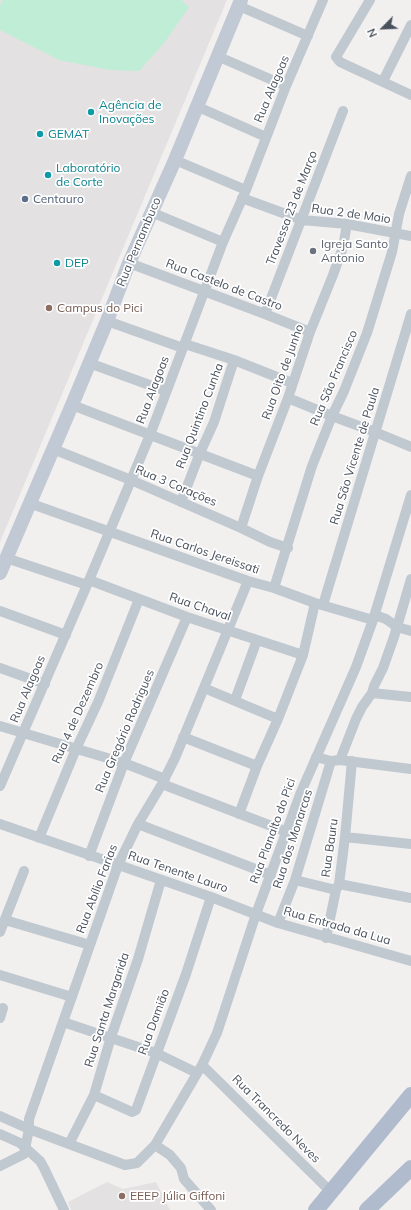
<!DOCTYPE html>
<meta charset="utf-8">
<style>
body{margin:0}
#map{position:relative;width:411px;height:1210px;overflow:hidden;background:#f2efef;font-family:Mulish,sans-serif}
canvas{display:block}
.north{position:absolute;left:363px;top:8px;width:40px;height:40px;-webkit-text-stroke:3px #fff;paint-order:stroke;rotate:246deg;font-size:11px;font-weight:700;line-height:16px;text-align:center;color:#48505c}
.north::after{content:'';display:block;margin:auto;width:14px;height:18px;background:#48505c;clip-path:polygon(50% 0,100% 100%,50% 72%,0 100%)}
</style>
<div id="map">
<canvas width="411" height="1210"></canvas>
<div class="north">N</div>
</div>
<script>
const g = document.querySelector('canvas').getContext('2d');
g.lineJoin = 'round';
function fill(path, color) { g.fillStyle = color; g.fill(path, 'evenodd'); }
const toPath = rows => new Path2D(rows.map(r => 'M' + r).join(''));
function stroke(path, color, width, dash) { g.strokeStyle = color; g.lineWidth = width; g.lineCap = dash ? 'butt' : 'round'; g.setLineDash(dash || []); g.stroke(path); }
function drawText(font, color, halo, rows, align = 'center') {
  g.font = font + ' Mulish,sans-serif'; g.lineWidth = 3.5; g.setLineDash([]); g.textBaseline = 'middle'; g.strokeStyle = halo; g.fillStyle = color; for (const [text, x, y, turn = 0] of rows) {
    g.save(); g.translate(x, y); g.rotate((+turn || 0) * Math.PI / 180); g.textAlign = isNaN(turn) ? turn : align; if (halo) g.strokeText(text, 0, 0); g.fillText(text, 0, 0); g.restore();
  }
}
fill(toPath([
 [0,0,227,0,0,542],
 [107,1182,123,1189,156,1182,170,1210,71,1210,68,1202]
]), '#e3e1e1');
fill(toPath([
 [2,0,181,0,189,7,164,43,139,71,110,70,59,60,0,30,0,6]
]), '#c0edd6');
stroke(toPath([
 [370,0,336,57,340,62,411,95],
 [239,6,308,36],
 [217,56,286,86],
 [383,81,411,25],
 [196,106,266,137],
 [175,160,246,190],
 [242,198,302,220,347,224,411,236],
 [151,212,223,242],
 [129,263,265,314,310,332],
 [265,314,343,111],
 [107,321,183,348],
 [185,344,234,360,292,383],
 [89,363,166,391],
 [288,398,332,416,375,432,411,447],
 [72,405,258,476],
 [53,449,131,480,241,528,270,542,288,548],
 [181,502,200,453,214,422,234,360],
 [29,503,248,581,274,588,315,603,373,620],
 [241,528,258,476,288,398,310,332,333,275,343,247,347,224],
 [6,558,87,585],
 [89,580,187,617,303,655],
 [274,588,312,466,332,416,344,391,367,333,392,252,399,214,411,176],
 [323,605,411,314],
 [0,611,66,635],
 [375,615,386,619,397,627,411,631],
 [0,668,45,684],
 [204,688,278,719],
 [372,693,411,697],
 [235,700,257,640],
 [0,726,124,763,165,779],
 [183,737,257,766],
 [316,757,331,761,340,760,411,769],
 [340,760,356,719,362,707,372,693,374,686,383,668,394,637,411,579],
 [162,784,287,832],
 [0,786,87,585,150,435,223,242,246,190,286,86,323,0],
 [239,814,257,766,278,719,303,655,315,603],
 [0,824,211,897,278,923,411,961],
 [138,824,271,875],
 [345,837,411,844],
 [39,838,76,749,98,702,139,599],
 [89,856,124,763,187,617],
 [295,880,336,890],
 [339,884,411,898],
 [5,920,90,945],
 [278,923,295,880,331,761],
 [0,932,24,871],
 [326,938,336,890,339,884,345,837,352,761],
 [0,975,72,997],
 [0,1018,3,1008],
 [63,1022,156,1053,197,1073],
 [202,1065,331,1192],
 [94,1095,132,1112,136,1110,186,974,211,897],
 [0,1116,29,1129,125,1165,137,1163,155,1145,202,1065,217,1033,256,914,301,792,356,667,373,620,411,495],
 [0,1134,20,1143,40,1161,44,1168,64,1210],
 [69,1144,94,1095,111,1037,138,959,161,880],
 [155,1145,170,1155,181,1168,184,1179,211,1210],
 [0,1166,24,1154,29,1129,29,1119,118,865,138,824,162,784,175,758,248,581]
]), '#c0c8d0', 10);
stroke(toPath([
 [0,573,72,405,107,321,129,263,175,160,241,0]
]), '#c1c9d5', 14);
stroke(toPath([
 [316,1210,411,1095],
 [367,1210,411,1168]
]), '#b0bccd', 16);
for (const [x, y, r, color] of [
 [91,112,4,"#0f9aa8"],
 [40,134,4,"#0f9aa8"],
 [48,175,4,"#0f9aa8"],
 [25,199,4,"#5c6f8a"],
 [313,251,4,"#6b7280"],
 [57,263,4,"#0f9aa8"],
 [49,308,4,"#8d6e63"],
 [122,1196,4,"#8d6e63"]
]) { const dot = new Path2D(); dot.arc(x, y, r, 0, 2 * Math.PI); g.fillStyle = color; g.fill(dot); stroke(dot, '#fff', 1.5); }
drawText('12px', '#48505c', '#fff', [
 ["Rua Alagoas",272,89,-67],
 ["Travessa 23 de Março",292,208,-69],
 ["Rua 2 de Maio",351,214,8],
 ["Rua Pernambuco",139,242,-67],
 ["Rua Castelo de Castro",224,285,21],
 ["Rua Oito de Junho",283,372,-70],
 ["Rua São Francisco",334,378,-67],
 ["Rua Alagoas",153,390,-69],
 ["Rua Quintino Cunha",200,416,-69],
 ["Rua São Vicente de Paula",355,456,-73],
 ["Rua 3 Corações",176,486,23],
 ["Rua Carlos Jereissati",205,552,19],
 ["Rua Chaval",200,607,19],
 ["Rua Alagoas",28,689,-67],
 ["Rua 4 de Dezembro",78,713,-66],
 ["Rua Gregório Rodrigues",125,731,-67],
 ["Rua Planalto do Pici",273,831,-70],
 ["Rua dos Monarcas",293,839,-72],
 ["Rua Bauru",330,848,-82],
 ["Rua Tenente Lauro",178,872,19],
 ["Rua Abílio Farias",97,889,-69],
 ["Rua Entrada da Lua",337,926,16],
 ["Rua Santa Margarida",107,1010,-72],
 ["Rua Damião",154,1022,-70],
 ["Rua Trancredo Neves",276,1119,45]
]);
drawText('12px', '#0d838f', '#fff', [
 ["Agência de",99,105],
 ["Inovações",99,119],
 ["GEMAT",48,134],
 ["Laboratório",56,168],
 ["de Corte",56,182],
 ["DEP",65,263]
], 'left');
drawText('12px', '#4e5e75', '#fff', [
 ["Centauro",33,199]
], 'left');
drawText('12px', '#5b616d', '#fff', [
 ["Igreja Santo",321,244],
 ["Antonio",321,258]
], 'left');
drawText('12px', '#785e54', '#fff', [
 ["Campus do Pici",57,308],
 ["EEEP Júlia Giffoni",130,1196]
], 'left');
</script>
